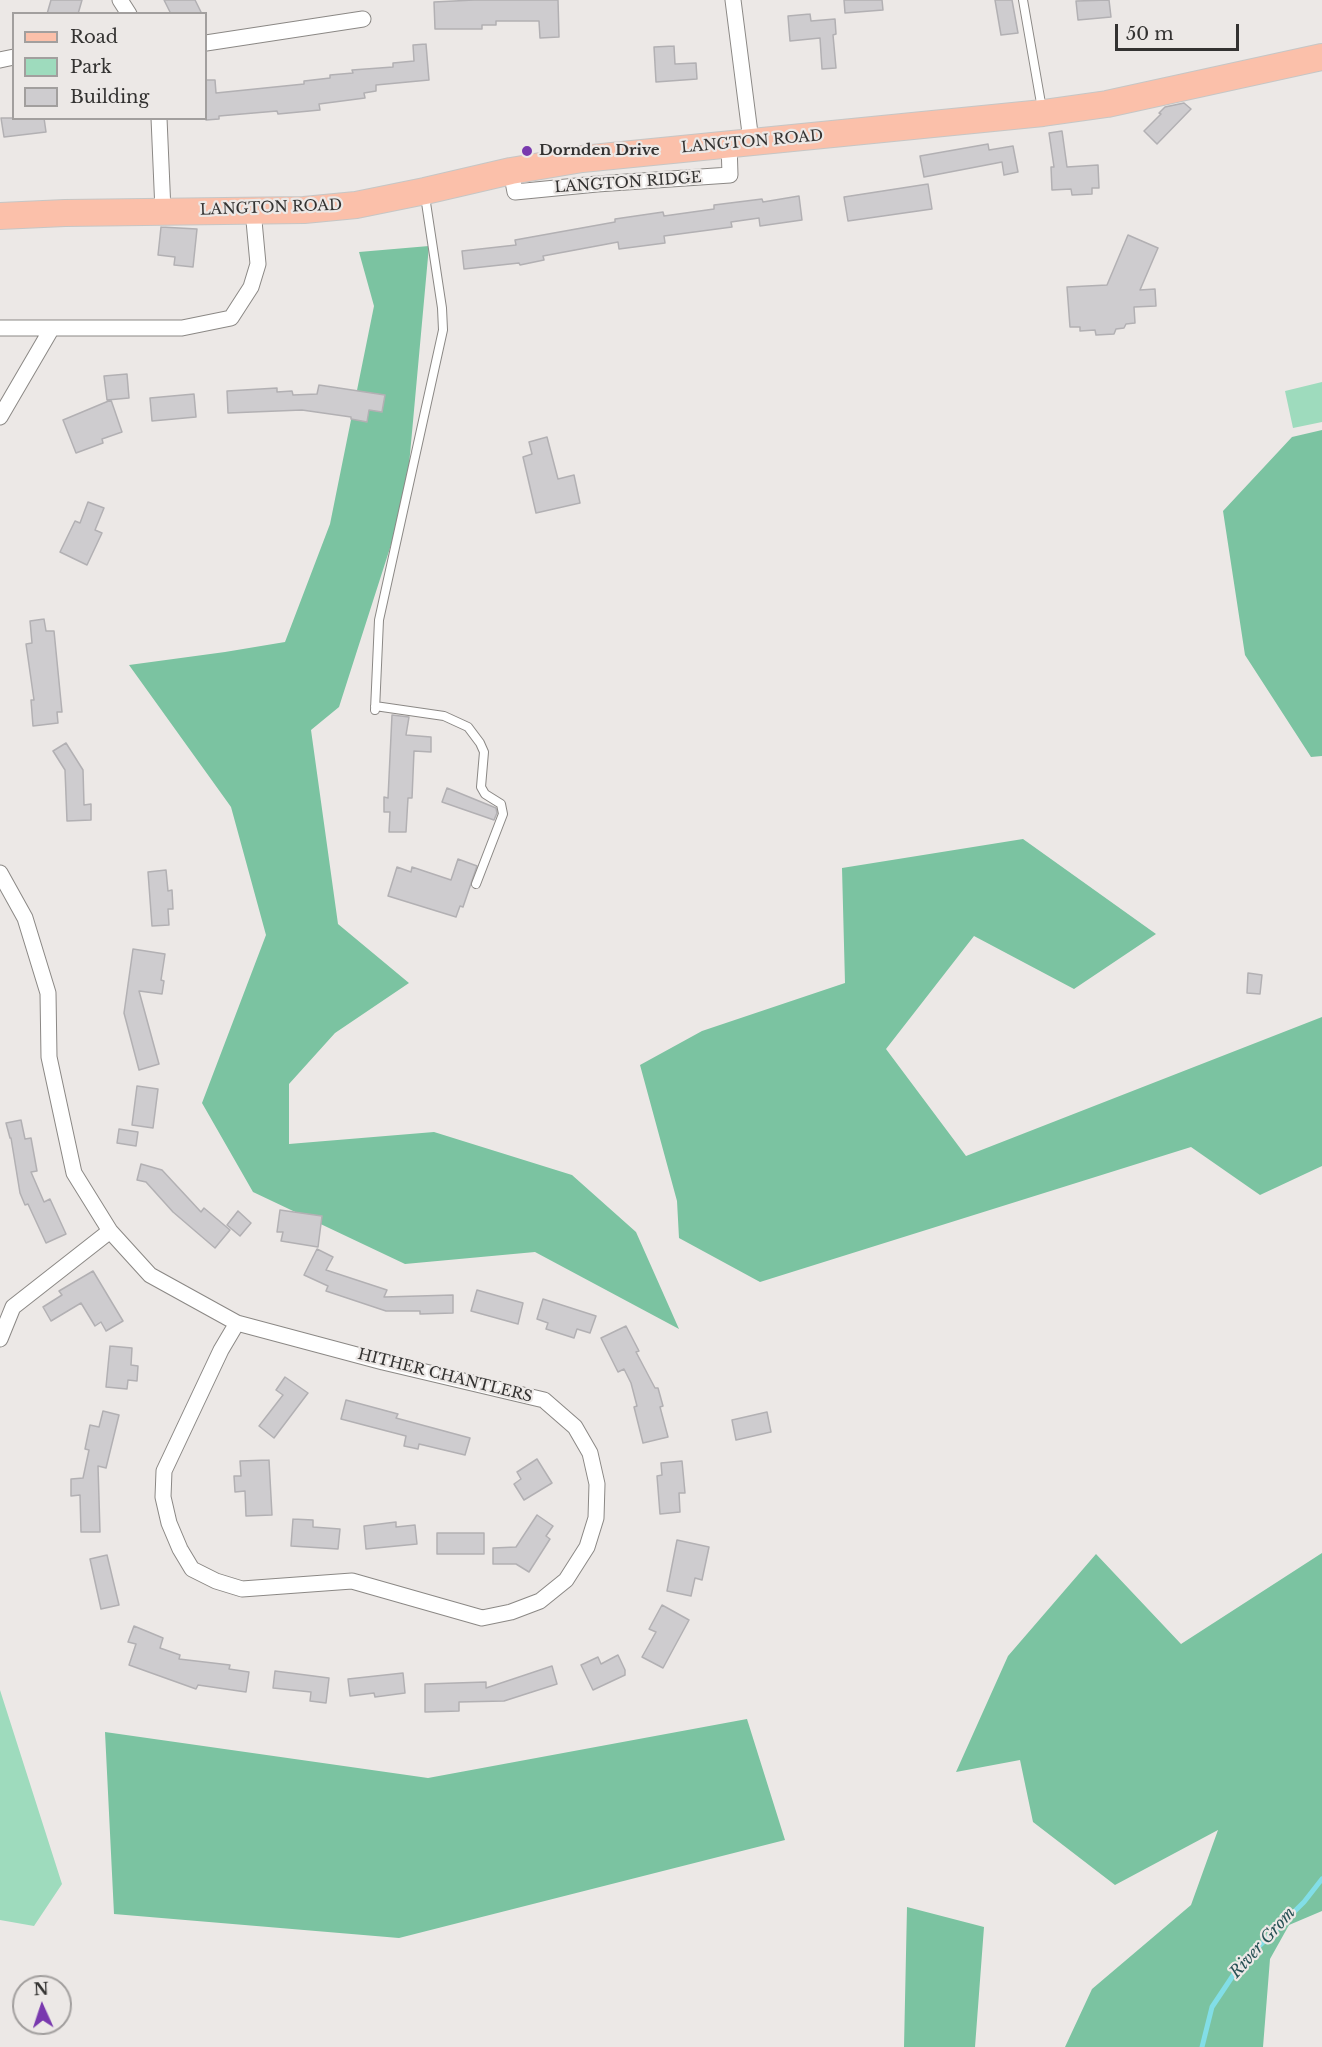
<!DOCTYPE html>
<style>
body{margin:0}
#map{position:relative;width:1322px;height:2047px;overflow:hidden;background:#ece8e6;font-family:"Libre Baskerville",serif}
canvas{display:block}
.legend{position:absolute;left:12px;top:12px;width:195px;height:108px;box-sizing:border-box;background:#ece8e6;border:2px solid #a29f9e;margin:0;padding:8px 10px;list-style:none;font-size:18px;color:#333231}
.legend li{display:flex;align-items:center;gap:12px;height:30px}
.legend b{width:30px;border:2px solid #a29f9e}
.north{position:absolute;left:12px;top:1975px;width:60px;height:60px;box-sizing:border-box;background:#ece8e6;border:2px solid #a29f9e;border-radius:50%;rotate:357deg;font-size:16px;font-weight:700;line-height:24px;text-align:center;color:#333231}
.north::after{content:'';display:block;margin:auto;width:21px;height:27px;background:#7939ae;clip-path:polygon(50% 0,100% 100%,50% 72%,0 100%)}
.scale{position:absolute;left:1115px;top:24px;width:124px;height:27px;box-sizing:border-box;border:3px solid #333231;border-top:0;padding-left:8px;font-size:18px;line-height:21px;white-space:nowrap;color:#333231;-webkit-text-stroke:4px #ece8e6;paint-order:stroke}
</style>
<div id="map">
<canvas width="1322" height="2047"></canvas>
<ul class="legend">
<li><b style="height:8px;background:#fbc0aa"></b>Road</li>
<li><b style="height:16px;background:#9edbbd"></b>Park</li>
<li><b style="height:16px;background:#cecccf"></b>Building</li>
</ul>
<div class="north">N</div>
<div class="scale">50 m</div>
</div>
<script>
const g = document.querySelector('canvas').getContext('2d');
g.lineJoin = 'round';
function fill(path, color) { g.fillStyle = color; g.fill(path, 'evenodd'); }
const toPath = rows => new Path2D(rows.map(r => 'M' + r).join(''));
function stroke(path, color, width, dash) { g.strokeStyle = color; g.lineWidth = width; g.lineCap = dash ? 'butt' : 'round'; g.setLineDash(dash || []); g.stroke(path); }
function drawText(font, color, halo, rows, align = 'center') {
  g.font = font + ' "Libre Baskerville",serif'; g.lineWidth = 4.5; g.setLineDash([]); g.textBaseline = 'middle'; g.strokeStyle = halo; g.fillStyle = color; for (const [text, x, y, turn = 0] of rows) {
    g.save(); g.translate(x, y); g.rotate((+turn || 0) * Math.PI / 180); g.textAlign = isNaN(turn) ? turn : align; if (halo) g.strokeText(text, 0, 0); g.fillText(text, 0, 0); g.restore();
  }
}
fill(toPath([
 [1322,382,1322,422,1293,428,1285,391],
 [0,1690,62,1884,34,1926,0,1920]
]), '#9edbbd');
fill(toPath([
 [429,246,406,498,339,707,311,730,338,924,409,983,335,1033,289,1084,289,1144,434,1132,572,1175,636,1232,679,1329,535,1252,405,1264,253,1192,202,1103,266,935,231,807,129,665,225,652,285,642,330,524,374,306,359,252],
 [1322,430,1322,756,1311,757,1245,655,1223,511,1292,437],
 [1023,839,1156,934,1074,989,974,936,886,1049,966,1156,1322,1017,1322,1166,1260,1195,1191,1147,760,1282,679,1238,677,1201,640,1065,702,1031,845,983,842,868],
 [1322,1553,1322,1911,1289,1925,1270,1959,1263,2047,1065,2047,1092,1989,1191,1905,1218,1830,1115,1885,1033,1822,1020,1760,956,1772,1008,1656,1096,1554,1181,1644],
 [747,1719,785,1840,399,1938,114,1914,105,1732,428,1778],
 [907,1907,984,1927,975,2047,904,2047]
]), '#7bc3a1');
stroke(toPath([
 [1202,2047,1212,2007,1240,1965,1304,1902,1322,1879]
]), '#82dee7', 5);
const building = toPath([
 [51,0,82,0,78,14,47,14,51,0],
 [164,0,195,0,202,14,171,14,164,0],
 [474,0,558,0,559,37,540,38,539,21,496,21,496,25,482,25,482,29,435,29,434,2,474,0],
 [844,0,882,0,883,10,845,13,844,0],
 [995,0,1012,0,1018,33,1001,35,995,0],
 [1109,0,1111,17,1078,20,1076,1,1109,0],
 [810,14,811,21,835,19,836,34,833,35,836,68,822,69,820,38,790,41,788,16,810,14],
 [426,44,429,80,376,85,376,91,364,93,365,98,319,104,320,110,278,114,277,111,219,116,219,119,206,120,206,80,215,80,216,93,304,84,304,81,330,78,330,75,353,73,352,70,393,67,393,63,414,61,413,45,426,44],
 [674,46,675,64,696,63,697,79,656,82,654,47,674,46],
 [1184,103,1191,109,1157,144,1144,131,1161,114,1159,113,1165,107,1184,103],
 [1,118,44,118,46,132,4,137,1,118],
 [1062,131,1067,167,1098,165,1099,188,1092,188,1092,194,1072,195,1071,189,1052,190,1051,167,1054,167,1049,133,1062,131],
 [988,144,989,150,1013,146,1018,172,1004,175,1002,162,924,177,920,156,988,144],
 [928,184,932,209,848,221,844,197,928,184],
 [799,196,802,220,760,226,759,218,731,222,732,227,664,236,665,243,619,249,618,242,543,256,544,260,520,265,519,263,464,269,462,251,516,245,515,240,615,222,615,219,663,212,664,216,714,209,714,205,762,199,763,202,799,196],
 [161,227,197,229,193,267,174,265,175,257,158,255,161,227],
 [1128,235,1158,248,1140,290,1155,289,1156,306,1134,307,1135,323,1126,324,1124,328,1116,329,1114,334,1096,335,1095,330,1080,331,1080,327,1070,327,1067,287,1107,285,1128,235],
 [127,374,129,398,107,400,104,376,127,374],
 [319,385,385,395,382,412,369,410,367,422,351,419,351,417,302,410,228,413,227,391,277,388,277,392,292,391,293,395,317,394,319,385],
 [194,394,196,417,152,421,150,398,194,394],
 [111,400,122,432,102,439,103,443,76,453,63,420,111,400],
 [547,437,558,479,574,475,580,503,536,513,523,457,532,454,529,442,547,437],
 [88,502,104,508,95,530,102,533,87,565,60,552,75,521,80,523,88,502],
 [44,619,46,631,54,631,62,712,57,712,58,723,33,726,31,700,34,700,26,644,32,643,30,621,44,619],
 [392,715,409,717,406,735,431,737,431,752,414,751,412,798,408,798,406,832,389,832,390,812,384,812,384,797,388,798,392,715],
 [66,743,83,770,84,805,91,804,91,820,67,821,65,770,53,751,66,743],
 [447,788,496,808,497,813,494,820,442,802,447,788],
 [458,859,477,866,463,907,460,906,456,917,388,896,397,867,411,872,412,867,451,880,458,859],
 [166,870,168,891,172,890,173,909,168,909,169,925,152,926,148,872,166,870],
 [133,949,165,954,161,980,164,981,162,994,139,991,159,1064,139,1070,124,1013,133,949],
 [1248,973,1262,975,1260,994,1247,993,1248,973],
 [137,1086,158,1089,153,1128,132,1125,137,1086],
 [21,1120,25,1139,31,1138,37,1171,31,1172,44,1202,50,1199,66,1234,46,1243,28,1204,25,1205,20,1193,11,1138,10,1138,6,1123,21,1120],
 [119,1129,138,1132,136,1146,117,1143,119,1129],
 [141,1164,162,1170,201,1212,204,1208,230,1230,215,1248,173,1212,146,1182,137,1180,141,1164],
 [280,1210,322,1216,318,1247,281,1241,283,1232,277,1232,280,1210],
 [238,1211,251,1223,240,1236,227,1225,238,1211],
 [317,1249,333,1257,326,1270,387,1290,384,1297,453,1295,453,1313,420,1314,420,1311,386,1311,326,1291,328,1286,304,1275,317,1249],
 [93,1271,123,1321,106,1331,101,1322,95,1326,81,1303,51,1321,43,1307,62,1295,59,1291,93,1271],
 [477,1290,523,1303,518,1324,471,1311,477,1290],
 [543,1299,596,1316,590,1333,577,1329,574,1338,546,1329,548,1323,537,1319,543,1299],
 [626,1326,639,1351,636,1352,655,1388,658,1388,663,1406,660,1407,668,1437,643,1443,634,1407,637,1406,631,1383,624,1369,618,1372,601,1338,626,1326],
 [110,1346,132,1348,131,1365,138,1366,137,1381,128,1380,127,1389,106,1387,110,1346],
 [285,1377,308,1393,274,1438,259,1426,283,1395,276,1390,285,1377],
 [346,1400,398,1414,396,1418,470,1438,465,1455,419,1444,418,1449,404,1446,406,1436,341,1419,346,1400],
 [103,1411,119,1415,106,1468,98,1466,100,1532,81,1532,80,1495,71,1496,71,1479,83,1478,89,1450,85,1449,90,1425,99,1427,103,1411],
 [767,1412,771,1432,736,1440,732,1420,767,1412],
 [537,1459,552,1483,524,1500,514,1484,521,1479,517,1472,537,1459],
 [269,1460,272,1515,246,1516,245,1491,235,1492,234,1476,241,1476,240,1461,269,1460],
 [682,1461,685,1493,679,1493,680,1512,660,1514,657,1476,662,1475,661,1463,682,1461],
 [537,1515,553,1526,546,1536,550,1539,529,1572,516,1564,493,1564,493,1548,516,1547,537,1515],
 [293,1519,313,1520,313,1527,340,1529,338,1549,291,1546,293,1519],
 [396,1522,396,1527,415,1525,417,1544,366,1549,364,1526,396,1522],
 [437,1533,484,1533,484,1554,437,1554,437,1533],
 [677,1540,709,1547,702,1580,695,1578,691,1596,667,1591,677,1540],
 [107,1555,119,1605,101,1609,90,1559,107,1555],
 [662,1605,689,1620,663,1668,642,1657,656,1632,649,1629,662,1605],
 [134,1626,163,1638,160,1648,180,1655,179,1659,230,1665,229,1669,249,1672,246,1692,198,1685,196,1689,129,1665,136,1644,128,1642,134,1626],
 [618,1655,625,1670,625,1675,593,1690,581,1665,598,1657,601,1664,618,1655],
 [552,1666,557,1684,504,1701,459,1702,459,1711,425,1712,425,1684,486,1682,486,1688,552,1666],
 [275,1671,329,1678,326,1703,310,1701,311,1692,273,1688,275,1671],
 [403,1673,405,1693,375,1697,374,1693,350,1696,348,1679,403,1673]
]);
fill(building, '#cecccf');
stroke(building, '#b2b0b3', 1.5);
const lane = toPath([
 [1023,0,1042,109],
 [375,706,444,716,468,727,480,743,484,752,481,787,485,794,501,804,503,814,476,884],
 [375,710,379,620,443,330,442,308,425,196]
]);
const street = toPath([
 [120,0,129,14],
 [733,0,751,141],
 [206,43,363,19],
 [0,60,14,57],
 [159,118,163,211],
 [511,171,515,192,597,184,730,175,729,143],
 [0,328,182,328,231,318,251,287,258,264,253,210],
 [0,417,52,328],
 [0,873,25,918,48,993,49,1057,74,1173,110,1231,150,1275,237,1323,383,1362,544,1400,575,1427,590,1453,597,1484,596,1518,587,1547,566,1580,540,1601,511,1612,482,1618,352,1581,242,1589,216,1581,192,1569,180,1549,169,1523,163,1497,164,1471,221,1350,237,1323],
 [0,1339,13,1307,110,1231]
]);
const primary = toPath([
 [0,216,65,213,304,210,356,205,425,191,511,171,582,159,1043,113,1107,104,1322,57]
]);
stroke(lane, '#8b8885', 10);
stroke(street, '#8b8885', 17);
stroke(primary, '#c6c6c5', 28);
stroke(lane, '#fff', 8);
stroke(street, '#fff', 15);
stroke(primary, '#fbc0aa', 26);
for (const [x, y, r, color] of [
 [527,151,6,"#7939ae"]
]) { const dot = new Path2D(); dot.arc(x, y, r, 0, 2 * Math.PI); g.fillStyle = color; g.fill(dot); stroke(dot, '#ece8e6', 2); }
drawText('15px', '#333231', '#ece8e6', [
 ["LANGTON ROAD",752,142,-5],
 ["LANGTON RIDGE",628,183,-4],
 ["LANGTON ROAD",271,208,-2],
 ["HITHER CHANTLERS",445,1376,14]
]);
drawText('bold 15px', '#333231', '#ece8e6', [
 ["Dornden Drive",539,151]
], 'left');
drawText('italic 16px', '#275155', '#ece8e6', [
 ["River Grom",1263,1943,-48]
]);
</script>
